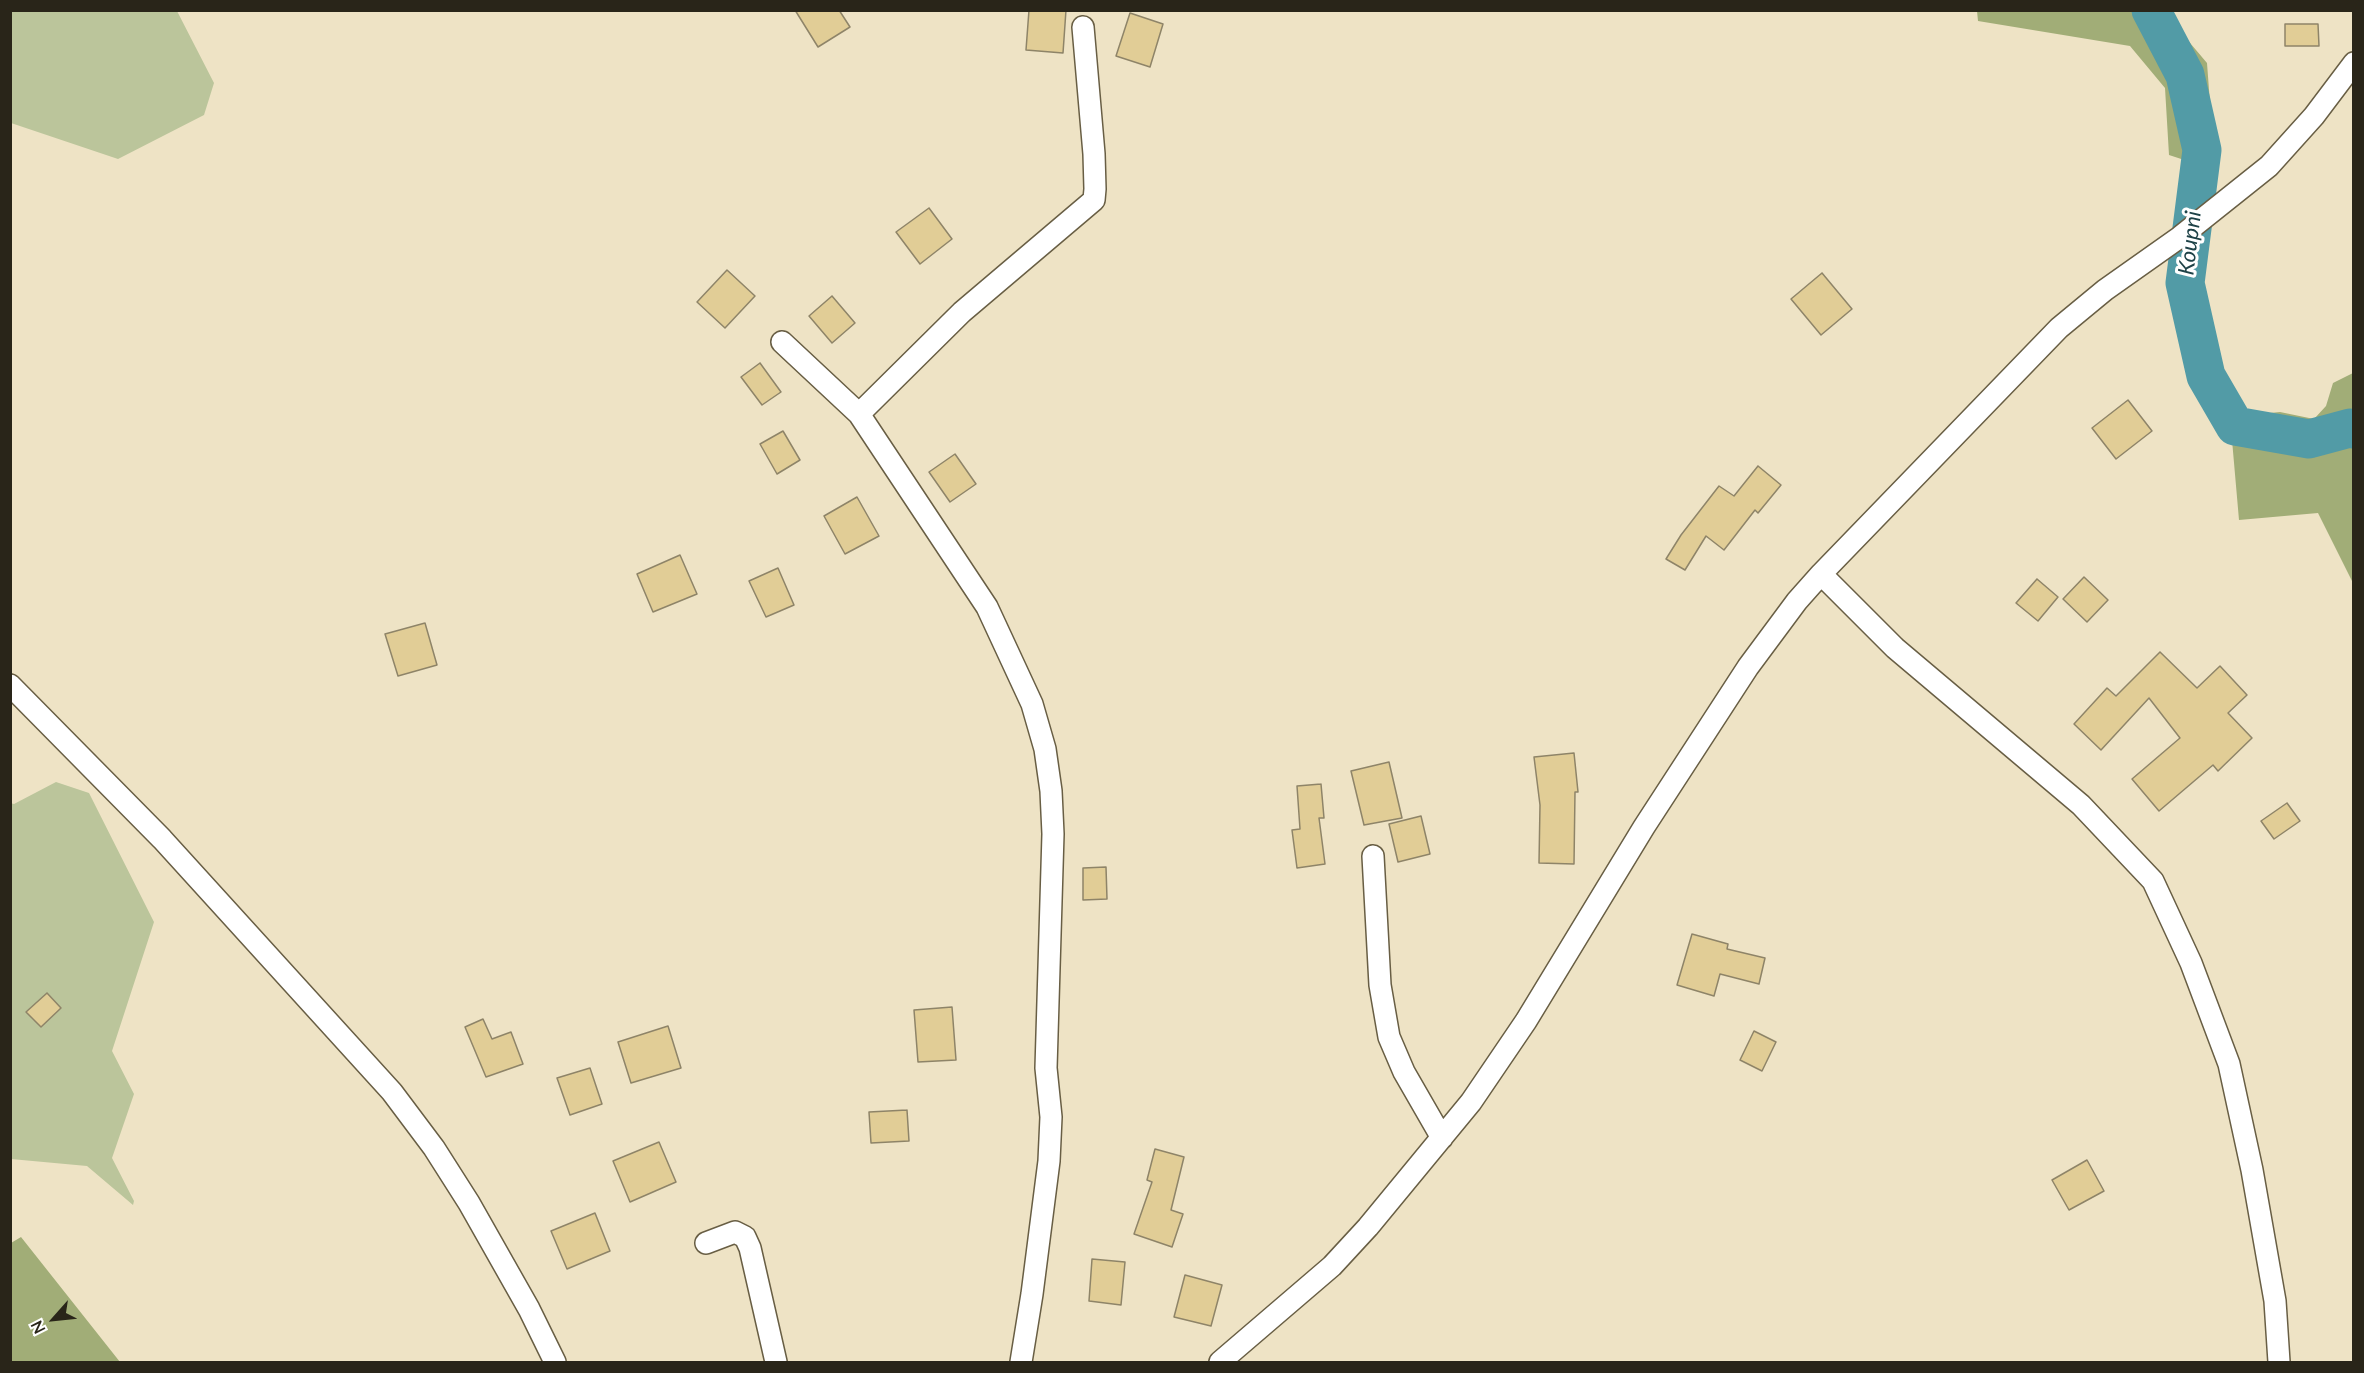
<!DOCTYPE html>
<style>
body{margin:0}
#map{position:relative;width:2364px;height:1373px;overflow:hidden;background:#eee3c5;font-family:Lato,sans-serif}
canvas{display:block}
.frame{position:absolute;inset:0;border:12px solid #292519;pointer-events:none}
.north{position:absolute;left:24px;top:1289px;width:60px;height:60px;-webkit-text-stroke:4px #fff;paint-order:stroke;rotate:243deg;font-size:16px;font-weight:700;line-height:24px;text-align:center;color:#292519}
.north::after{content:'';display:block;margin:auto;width:21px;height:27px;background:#292519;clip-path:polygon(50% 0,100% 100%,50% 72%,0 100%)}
</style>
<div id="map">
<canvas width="2364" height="1373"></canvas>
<div class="frame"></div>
<div class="north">N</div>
</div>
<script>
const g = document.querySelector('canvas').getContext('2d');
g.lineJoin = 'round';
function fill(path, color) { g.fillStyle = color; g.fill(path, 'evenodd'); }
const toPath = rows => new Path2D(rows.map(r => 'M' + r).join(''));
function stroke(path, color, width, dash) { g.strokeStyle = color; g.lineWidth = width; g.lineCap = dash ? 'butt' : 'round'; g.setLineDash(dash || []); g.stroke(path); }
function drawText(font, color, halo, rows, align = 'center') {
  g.font = font + ' Lato,sans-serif'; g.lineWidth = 6; g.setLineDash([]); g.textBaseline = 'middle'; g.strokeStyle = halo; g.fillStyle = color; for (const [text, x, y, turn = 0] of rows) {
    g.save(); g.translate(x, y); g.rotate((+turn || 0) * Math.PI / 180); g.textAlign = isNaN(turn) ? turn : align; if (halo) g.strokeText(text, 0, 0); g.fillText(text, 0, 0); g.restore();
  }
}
fill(toPath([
 [11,10,177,11,214,83,204,115,118,159,11,123],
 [56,782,89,793,154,922,112,1051,134,1094,112,1158,134,1201,133,1205,87,1166,11,1159,10,803,14,804]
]), '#bbc59b');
fill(toPath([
 [1977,11,2163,11,2207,63,2215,170,2169,155,2165,88,2130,46,1978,21],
 [2353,373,2353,583,2318,513,2239,520,2230,417,2280,412,2314,419,2326,406,2333,383],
 [21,1237,120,1362,11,1362,11,1243]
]), '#a1ad77');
stroke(toPath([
 [2151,10,2185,75,2202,150,2185,283,2206,376,2235,426,2309,439,2350,428,2354,429]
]), '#529ba6', 39);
const building = toPath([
 [795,10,839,10,850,27,818,47,795,10],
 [1029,10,1066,10,1063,53,1026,50,1029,10],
 [1130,13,1163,24,1150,67,1116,56,1130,13],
 [2285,24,2318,24,2319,46,2285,46,2285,24],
 [929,208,952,239,920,264,896,232,929,208],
 [727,270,755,296,725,328,697,302,727,270],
 [1822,273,1852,309,1821,335,1791,299,1822,273],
 [832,296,855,323,832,343,809,316,832,296],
 [760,363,781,392,762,405,741,377,760,363],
 [2128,400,2152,431,2116,459,2092,428,2128,400],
 [783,431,800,460,777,474,760,444,783,431],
 [955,454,976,484,950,502,929,472,955,454],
 [1758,466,1781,485,1758,513,1755,510,1724,550,1706,536,1685,570,1666,559,1681,535,1719,486,1734,496,1758,466],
 [857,497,879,536,845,554,824,516,857,497],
 [680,555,697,594,653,612,637,574,680,555],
 [778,568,794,605,766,617,749,581,778,568],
 [2084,577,2108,600,2087,622,2063,599,2084,577],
 [2037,579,2058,597,2038,621,2016,603,2037,579],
 [425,623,437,665,398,676,385,634,425,623],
 [2160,652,2197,688,2220,666,2247,695,2228,713,2252,738,2218,771,2213,765,2159,811,2132,779,2180,738,2149,698,2101,750,2074,724,2107,688,2116,696,2160,652],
 [1574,753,1578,792,1575,792,1574,864,1539,863,1540,805,1534,757,1574,753],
 [1389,762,1402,818,1364,825,1351,771,1389,762],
 [1321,784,1324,818,1319,818,1325,864,1297,868,1292,830,1300,829,1297,786,1321,784],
 [2287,803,2300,821,2274,839,2261,821,2287,803],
 [1421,816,1430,854,1398,862,1389,824,1421,816],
 [1106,867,1107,899,1083,900,1083,868,1106,867],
 [1692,934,1728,944,1727,949,1765,958,1759,984,1720,974,1714,996,1677,985,1692,934],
 [47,993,61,1008,41,1027,26,1012,47,993],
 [952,1007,956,1060,918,1062,914,1010,952,1007],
 [483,1019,492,1039,511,1032,523,1064,486,1077,465,1027,483,1019],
 [668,1026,681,1068,631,1083,618,1042,668,1026],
 [1754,1031,1776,1042,1762,1071,1740,1060,1754,1031],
 [590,1068,602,1104,570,1115,557,1078,590,1068],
 [907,1110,909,1141,871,1143,869,1112,907,1110],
 [659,1142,676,1182,630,1202,613,1161,659,1142],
 [1155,1149,1184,1157,1171,1210,1183,1214,1172,1247,1134,1234,1152,1182,1147,1180,1155,1149],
 [2087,1160,2104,1191,2069,1210,2052,1180,2087,1160],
 [595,1213,610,1251,567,1269,551,1231,595,1213],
 [1092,1259,1125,1262,1121,1305,1089,1301,1092,1259],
 [1185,1275,1222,1285,1211,1326,1174,1317,1185,1275]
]);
fill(building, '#e1cd96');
stroke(building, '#8e8468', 1.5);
const minor = toPath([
 [782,342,859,414,987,607,1032,704,1045,749,1051,791,1053,834,1046,1068,1051,1117,1049,1161,1032,1294,1021,1362],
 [859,414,962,312,1094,200,1095,189,1094,154,1083,27],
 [1821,574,1895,648,2081,805,2153,881,2191,963,2229,1064,2252,1170,2275,1301,2279,1362],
 [10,685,162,839,392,1092,434,1148,469,1203,529,1309,555,1362],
 [1373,856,1380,985,1389,1037,1404,1072,1442,1138],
 [706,1243,735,1232,745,1237,750,1248,776,1362],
 [1220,1362,1332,1266,1368,1227,1471,1102,1526,1021,1644,827,1748,667,1797,601,1821,574,2059,328,2105,290,2180,237,2269,166,2314,116,2354,63]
]);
stroke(minor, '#685e44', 24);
stroke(minor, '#fff', 21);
drawText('italic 22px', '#1e4247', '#fff', [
 ["Koupni",2190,243,-83]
]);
</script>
